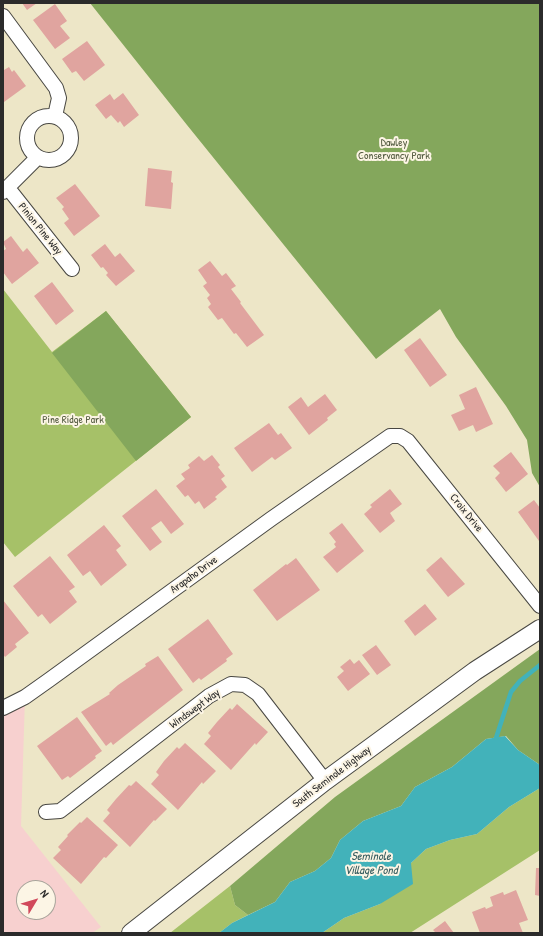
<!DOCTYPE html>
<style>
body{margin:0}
#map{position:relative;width:543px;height:936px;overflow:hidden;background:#ede6c7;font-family:"Patrick Hand",sans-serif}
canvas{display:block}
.frame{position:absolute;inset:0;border:4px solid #2b2b2b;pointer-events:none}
.north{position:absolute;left:16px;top:880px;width:40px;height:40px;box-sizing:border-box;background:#fcf5e5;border:1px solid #a8a49b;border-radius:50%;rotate:52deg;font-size:11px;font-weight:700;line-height:16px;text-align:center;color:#2b2b2b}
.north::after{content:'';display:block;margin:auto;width:14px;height:18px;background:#d1495b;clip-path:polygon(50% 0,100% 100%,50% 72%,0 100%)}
</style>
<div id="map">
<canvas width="543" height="936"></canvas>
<div class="frame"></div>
<div class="north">N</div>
</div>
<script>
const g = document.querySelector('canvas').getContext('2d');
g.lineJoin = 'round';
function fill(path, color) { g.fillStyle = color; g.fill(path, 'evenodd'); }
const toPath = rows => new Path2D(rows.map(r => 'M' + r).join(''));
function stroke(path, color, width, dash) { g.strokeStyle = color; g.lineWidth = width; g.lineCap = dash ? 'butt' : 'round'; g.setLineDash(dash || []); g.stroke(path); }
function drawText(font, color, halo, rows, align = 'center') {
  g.font = font + ' "Patrick Hand",sans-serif'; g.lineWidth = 4; g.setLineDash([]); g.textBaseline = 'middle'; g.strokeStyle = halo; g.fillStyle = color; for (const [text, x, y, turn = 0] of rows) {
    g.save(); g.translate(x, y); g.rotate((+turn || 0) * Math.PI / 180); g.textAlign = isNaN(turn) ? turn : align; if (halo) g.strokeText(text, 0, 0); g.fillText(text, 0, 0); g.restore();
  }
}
fill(toPath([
 [25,697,21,826,101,927,92,933,3,933,3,708],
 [24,888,48,888,48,912,24,912]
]), '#f7d0cf');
fill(toPath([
 [3,289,52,352,106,311,191,417,15,557,3,542],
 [540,788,540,850,410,933,322,933,344,918,380,904,411,863,426,849,450,840,477,834,509,807],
 [230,886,235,905,248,915,232,923,219,933,170,933]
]), '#a6c168');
fill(toPath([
 [90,3,540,3,540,487,532,473,527,440,506,406,456,337,440,309,376,359,187,125],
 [106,311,191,417,136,461,52,353],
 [540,649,540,765,518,750,506,736,486,739,452,767,415,787,401,806,363,821,340,840,331,858,315,871,290,882,275,902,248,915,235,905,230,886,335,797]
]), '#84a75c');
fill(toPath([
 [505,736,518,750,540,765,540,788,509,807,477,834,450,840,426,849,411,863,413,884,380,904,344,918,322,933,219,933,232,923,275,902,290,882,315,871,331,858,340,840,363,821,401,806,415,787,452,767,486,739]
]), '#42b2ba');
stroke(toPath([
 [496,738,511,692,520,681,540,665]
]), '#42b2ba', 4.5);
fill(toPath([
 [22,3,37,3,27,10],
 [55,4,67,21,60,26,70,38,55,49,33,20],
 [87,41,105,65,84,81,76,71,72,73,62,59],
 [9,67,12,72,14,70,26,86,4,102,3,69,4,70],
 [123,93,139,115,124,127,120,121,118,123,111,115,106,119,95,105,110,94,114,100],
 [148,168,172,171,171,182,173,183,171,209,145,206],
 [75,184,100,216,74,236,64,223,69,219,62,209,64,207,56,198],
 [11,236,23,252,27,248,39,263,12,284,3,272,3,251,6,249,3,242],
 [105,244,115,257,120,253,135,271,116,286,106,275,108,273,103,267,101,268,91,255],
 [210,261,222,276,226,273,236,286,231,289,241,302,240,303,264,335,247,347,236,333,234,334,222,318,218,320,208,307,211,304,207,298,210,295,203,286,207,283,198,270],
 [52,282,74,311,56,325,34,296],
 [420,338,447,375,430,387,404,350],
 [476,387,493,424,476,432,473,425,459,431,451,415,465,409,459,395],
 [325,394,337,410,327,418,328,420,309,435,288,407,301,397,308,407],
 [269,423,278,435,281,433,292,448,275,460,272,457,252,472,234,448],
 [511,452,528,474,506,492,495,478,500,473,493,466],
 [212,455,220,465,218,467,225,476,221,479,227,487,215,497,217,499,204,509,199,501,195,504,188,495,185,497,176,486,185,479,181,474,190,468,188,465,199,456,204,461],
 [156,489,184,524,171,534,161,521,151,528,162,542,150,551,122,516],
 [390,489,402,504,390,513,395,521,380,533,364,514,372,507,370,505],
 [534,500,540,508,539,541,518,512],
 [342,523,364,551,337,573,323,557,336,547,334,544,336,542,329,533],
 [104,525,121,546,116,550,127,565,101,586,90,571,83,576,67,555],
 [50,556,75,587,69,591,77,602,50,624,42,614,38,617,13,586],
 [441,557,465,584,448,597,426,570],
 [296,558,320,590,277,621,253,590,286,564,287,565],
 [3,600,29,633,15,644,17,647,5,657,3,654],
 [425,604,437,619,415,636,404,621],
 [208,619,233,654,226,659,227,661,201,680,199,678,193,683,168,649],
 [376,645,391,665,377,675,362,655],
 [158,656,183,690,113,745,111,742,106,746,81,712,110,694,109,693,118,685,146,666,145,664],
 [350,659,354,664,359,660,370,674,348,691,337,677,344,671,340,667],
 [237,704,268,732,256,745,255,743,231,770,204,744,211,736,208,733,217,722,230,708,232,710],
 [77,717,102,751,95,756,96,758,70,778,68,776,62,780,37,746],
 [185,743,216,771,203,784,202,782,178,810,151,784,159,775,156,772,164,761,177,747,179,749],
 [136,781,167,809,155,821,154,820,130,847,103,821,110,813,107,810,116,799,129,785,131,786],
 [87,817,118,845,106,858,104,857,81,884,53,858,61,850,58,847,68,836,67,835,80,822,81,823],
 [536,868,540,868,540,896,535,895],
 [516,890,528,920,519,923,523,933,480,933,472,912,485,907,486,909,493,906,490,897,503,892,504,895],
 [445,921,454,933,436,933,433,930]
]), '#e0a49f');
const minor = toPath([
 [3,16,56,88,59,98,55,116],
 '27 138a22 22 0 1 1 44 0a22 22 0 1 1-44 0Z',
 [8,188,72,269],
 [3,192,38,157],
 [3,708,25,697,49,680,271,519,390,436,400,436,408,441,540,606],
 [46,812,60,811,209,696,231,684,245,685,258,694,325,781]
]);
const tertiary = toPath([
 [131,933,325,781,475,671,540,629]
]);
stroke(minor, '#484742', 16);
stroke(tertiary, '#484742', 20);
stroke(minor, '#fff', 14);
stroke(tertiary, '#fff', 18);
drawText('11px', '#50583d', '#fcf5e5', [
 ["Dawley",394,143],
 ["Conservancy Park",394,156],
 ["Pine Ridge Park",73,420]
]);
drawText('11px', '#2b2b2b', '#fcf5e5', [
 ["Pinion Pine Way",40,229,51],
 ["Croix Drive",466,513,51],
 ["Arapaho Drive",194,575,-36],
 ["Windswept Way",195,709,-36],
 ["South Seminole Highway",332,777,-37]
]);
drawText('italic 12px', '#335a5d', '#fcf5e5', [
 ["Seminole",371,857],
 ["Village Pond",371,871]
]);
</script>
